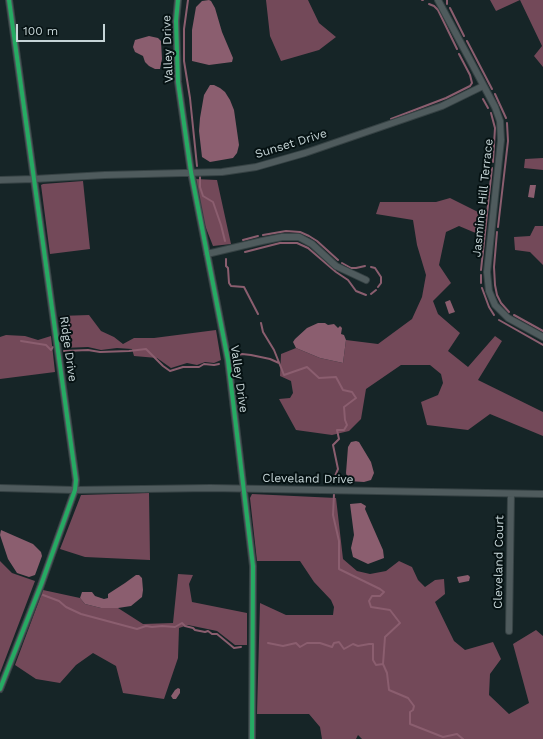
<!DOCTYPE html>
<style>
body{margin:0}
#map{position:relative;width:543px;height:739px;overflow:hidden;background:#162527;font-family:"Work Sans",sans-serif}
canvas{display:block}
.scale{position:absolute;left:16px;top:24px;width:89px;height:18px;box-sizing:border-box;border:2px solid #c6d5d7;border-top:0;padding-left:5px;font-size:12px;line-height:14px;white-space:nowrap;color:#c6d5d7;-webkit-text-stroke:3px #061213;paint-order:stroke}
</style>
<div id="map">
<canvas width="543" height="739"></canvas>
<div class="scale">100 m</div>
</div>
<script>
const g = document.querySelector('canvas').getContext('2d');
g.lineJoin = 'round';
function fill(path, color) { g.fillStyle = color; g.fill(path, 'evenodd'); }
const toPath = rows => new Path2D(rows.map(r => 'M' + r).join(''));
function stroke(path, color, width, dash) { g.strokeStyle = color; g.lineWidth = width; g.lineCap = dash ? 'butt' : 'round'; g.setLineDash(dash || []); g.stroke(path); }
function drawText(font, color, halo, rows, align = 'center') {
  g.font = font + ' "Work Sans",sans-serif'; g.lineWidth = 4; g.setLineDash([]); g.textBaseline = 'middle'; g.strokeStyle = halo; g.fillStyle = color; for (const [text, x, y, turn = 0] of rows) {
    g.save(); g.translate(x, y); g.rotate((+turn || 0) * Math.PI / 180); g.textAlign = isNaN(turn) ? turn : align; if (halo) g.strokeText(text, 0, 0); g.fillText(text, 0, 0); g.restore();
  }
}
fill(toPath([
 [266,0,308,0,319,23,336,37,319,50,281,61,270,36],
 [490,0,543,0,543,67,534,56,542,46,520,0,496,11],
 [543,158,543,170,524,168,525,159],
 [195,179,217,180,231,244,213,246,204,223],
 [83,181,90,249,50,254,41,185,43,184],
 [450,198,484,215,478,234,459,226,446,232,439,265,451,283,433,301,438,314,460,333,448,351,468,367,495,336,502,341,478,380,543,412,543,436,490,414,468,430,427,425,421,402,438,395,443,383,441,374,430,365,401,365,366,389,361,419,349,431,332,435,296,430,279,399,290,398,293,393,291,381,280,376,281,354,296,348,320,358,343,363,346,340,378,344,412,319,422,297,426,275,417,245,413,220,376,214,380,202,436,202],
 [535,226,543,226,543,265,530,252,515,250,514,237,530,236],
 [89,315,101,331,114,337,123,344,134,338,154,338,216,330,221,360,214,363,205,362,197,365,187,363,171,368,157,358,134,356,132,349,117,348,101,350,88,347,63,348,59,316],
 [6,335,25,336,38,340,51,336,55,372,0,379,0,337],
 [149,493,150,560,85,557,60,549,81,495],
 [252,494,336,498,343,559,357,571,370,574,386,571,399,561,412,567,418,580,425,587,435,580,444,579,445,594,435,602,454,641,465,650,493,642,501,659,490,674,489,695,509,714,529,703,513,644,536,630,543,636,543,739,362,739,358,735,356,739,322,739,320,727,309,714,257,714,260,603,286,615,333,615,334,607,331,600,314,582,300,561,257,561,250,498],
 [0,561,12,573,35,581,0,673],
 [178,574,193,575,189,584,192,602,247,613,247,645,235,645,217,631,188,625,179,628,178,658,164,699,123,693,116,666,93,653,76,665,60,683,36,679,15,665,43,590,80,598,85,604,101,608,118,608,143,624,173,623]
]), '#734959');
fill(toPath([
 [209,0,211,1,215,8,222,32,233,58,232,62,209,65,192,61,192,30,196,7,202,1],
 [149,36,158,38,161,41,162,59,160,69,155,69,149,66,145,62,143,56,135,52,133,47,135,40],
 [210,85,214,85,220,88,225,92,230,100,234,110,239,145,237,153,233,158,210,162,202,157,199,131,200,118,204,95],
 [530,185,536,185,534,198,528,197],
 [450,300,455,312,449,314,445,302],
 [318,323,325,323,328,325,334,324,338,328,340,326,342,328,341,334,344,335,346,340,343,363,320,358,296,348,293,342,295,339,307,328],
 [356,441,359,442,371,462,374,473,371,480,364,482,348,481,346,473,348,447,351,442],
 [361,503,366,506,365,509,383,550,384,558,368,564,353,557,351,548,354,535,350,504],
 [1,530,33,544,41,552,42,556,35,575,29,577,17,573,8,559,0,535],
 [136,575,139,575,142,578,143,590,142,597,131,606,118,608,101,608,85,604,80,598,82,592,92,592,95,596,104,599,108,598,108,594,125,583],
 [468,575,470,577,469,581,459,583,457,577],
 [178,688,180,689,180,693,176,699,173,699,171,696,175,690]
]), '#8b5e6f');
stroke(toPath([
 [188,0,184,29,184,61,190,98,197,166],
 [422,0,423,0],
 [447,0,447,4],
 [429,4,434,6,438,10,457,49],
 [450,8,464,36],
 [467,41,492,89],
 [495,94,506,118],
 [483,99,488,108],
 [491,113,495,128,493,162],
 [391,119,446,98,470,86,472,83,470,75,459,54],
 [200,177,200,187,203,196,213,202,221,225,225,241],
 [498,227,508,141,507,123],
 [497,232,494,267,495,285,497,295,501,303,509,312],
 [263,235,286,231,300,232,309,236,317,241,338,260],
 [243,240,258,236],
 [245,252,280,243,297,243,308,248,336,272,348,280,356,291,366,295],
 [226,259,226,266,228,268,229,283,231,286,244,287,258,314],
 [342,263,351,268,356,268,365,266],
 [371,267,375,268,381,277,381,283,378,287],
 [481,270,492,168],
 [481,275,481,283],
 [482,288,489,307,494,315],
 [371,294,376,290],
 [514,315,543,331],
 [499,320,543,345],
 [261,323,263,332,274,350,284,375,307,367,319,378,336,377,343,390,352,392,356,398,344,407,345,420,347,425,344,430,337,430,339,439,333,445,338,469,333,481],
 [21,341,46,345,51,350,53,347],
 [64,351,88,350,100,352,129,351,146,349,163,366,170,371,183,367,199,367,204,364,214,365,219,364],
 [234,357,242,354,251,355,270,359,279,363],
 [334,494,333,515,339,541,339,569,380,589,384,592,380,596,372,596,369,601,371,607,390,610,400,623,385,637,383,664,387,673,389,690,408,698,414,706,413,710,410,712,410,724,443,737,457,734,463,739],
 [43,595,59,601,66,607,81,614,137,629,146,626,152,627,162,626,175,627,182,623,185,626,193,628,195,630,205,632,208,631,212,634,217,634,234,648,241,647],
 [268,643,283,646,296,643,300,647,307,643,320,643,332,647,334,643,339,642,344,649,353,644,358,646,369,644,373,644,373,660,376,665,383,664]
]), '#8b5e6f', 2);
const minor = toPath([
 [178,0,176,21,178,82,191,172,228,360,253,566,252,739],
 [438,0,495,107,500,121,501,140,487,272,489,291,495,305,508,318,543,337],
 [0,180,34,179,105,175,222,172,256,167,305,153,442,106,483,86],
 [207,254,262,241,282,237,299,237,312,244,336,266,366,280],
 [0,488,75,490,210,488,543,494],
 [509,631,511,494],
 [0,689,41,585,75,490,76,480,9,0]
]);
stroke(minor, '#364244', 8);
stroke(minor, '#4f5b5d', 6);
stroke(toPath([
 [178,0,176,21,178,82,191,172,228,360,253,566,252,739],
 [0,689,41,585,75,490,76,480,9,0]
]), '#26ab63', 4);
drawText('12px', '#c6d5d7', '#061213', [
 ["Valley Drive",168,49,-92],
 ["Sunset Drive",291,144,-17],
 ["Jasmine Hill Terrace",483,198,-84],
 ["Ridge Drive",68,349,82],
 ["Valley Drive",239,379,82],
 ["Cleveland Drive",308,479,1],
 ["Cleveland Court",499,562,-89]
]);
</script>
